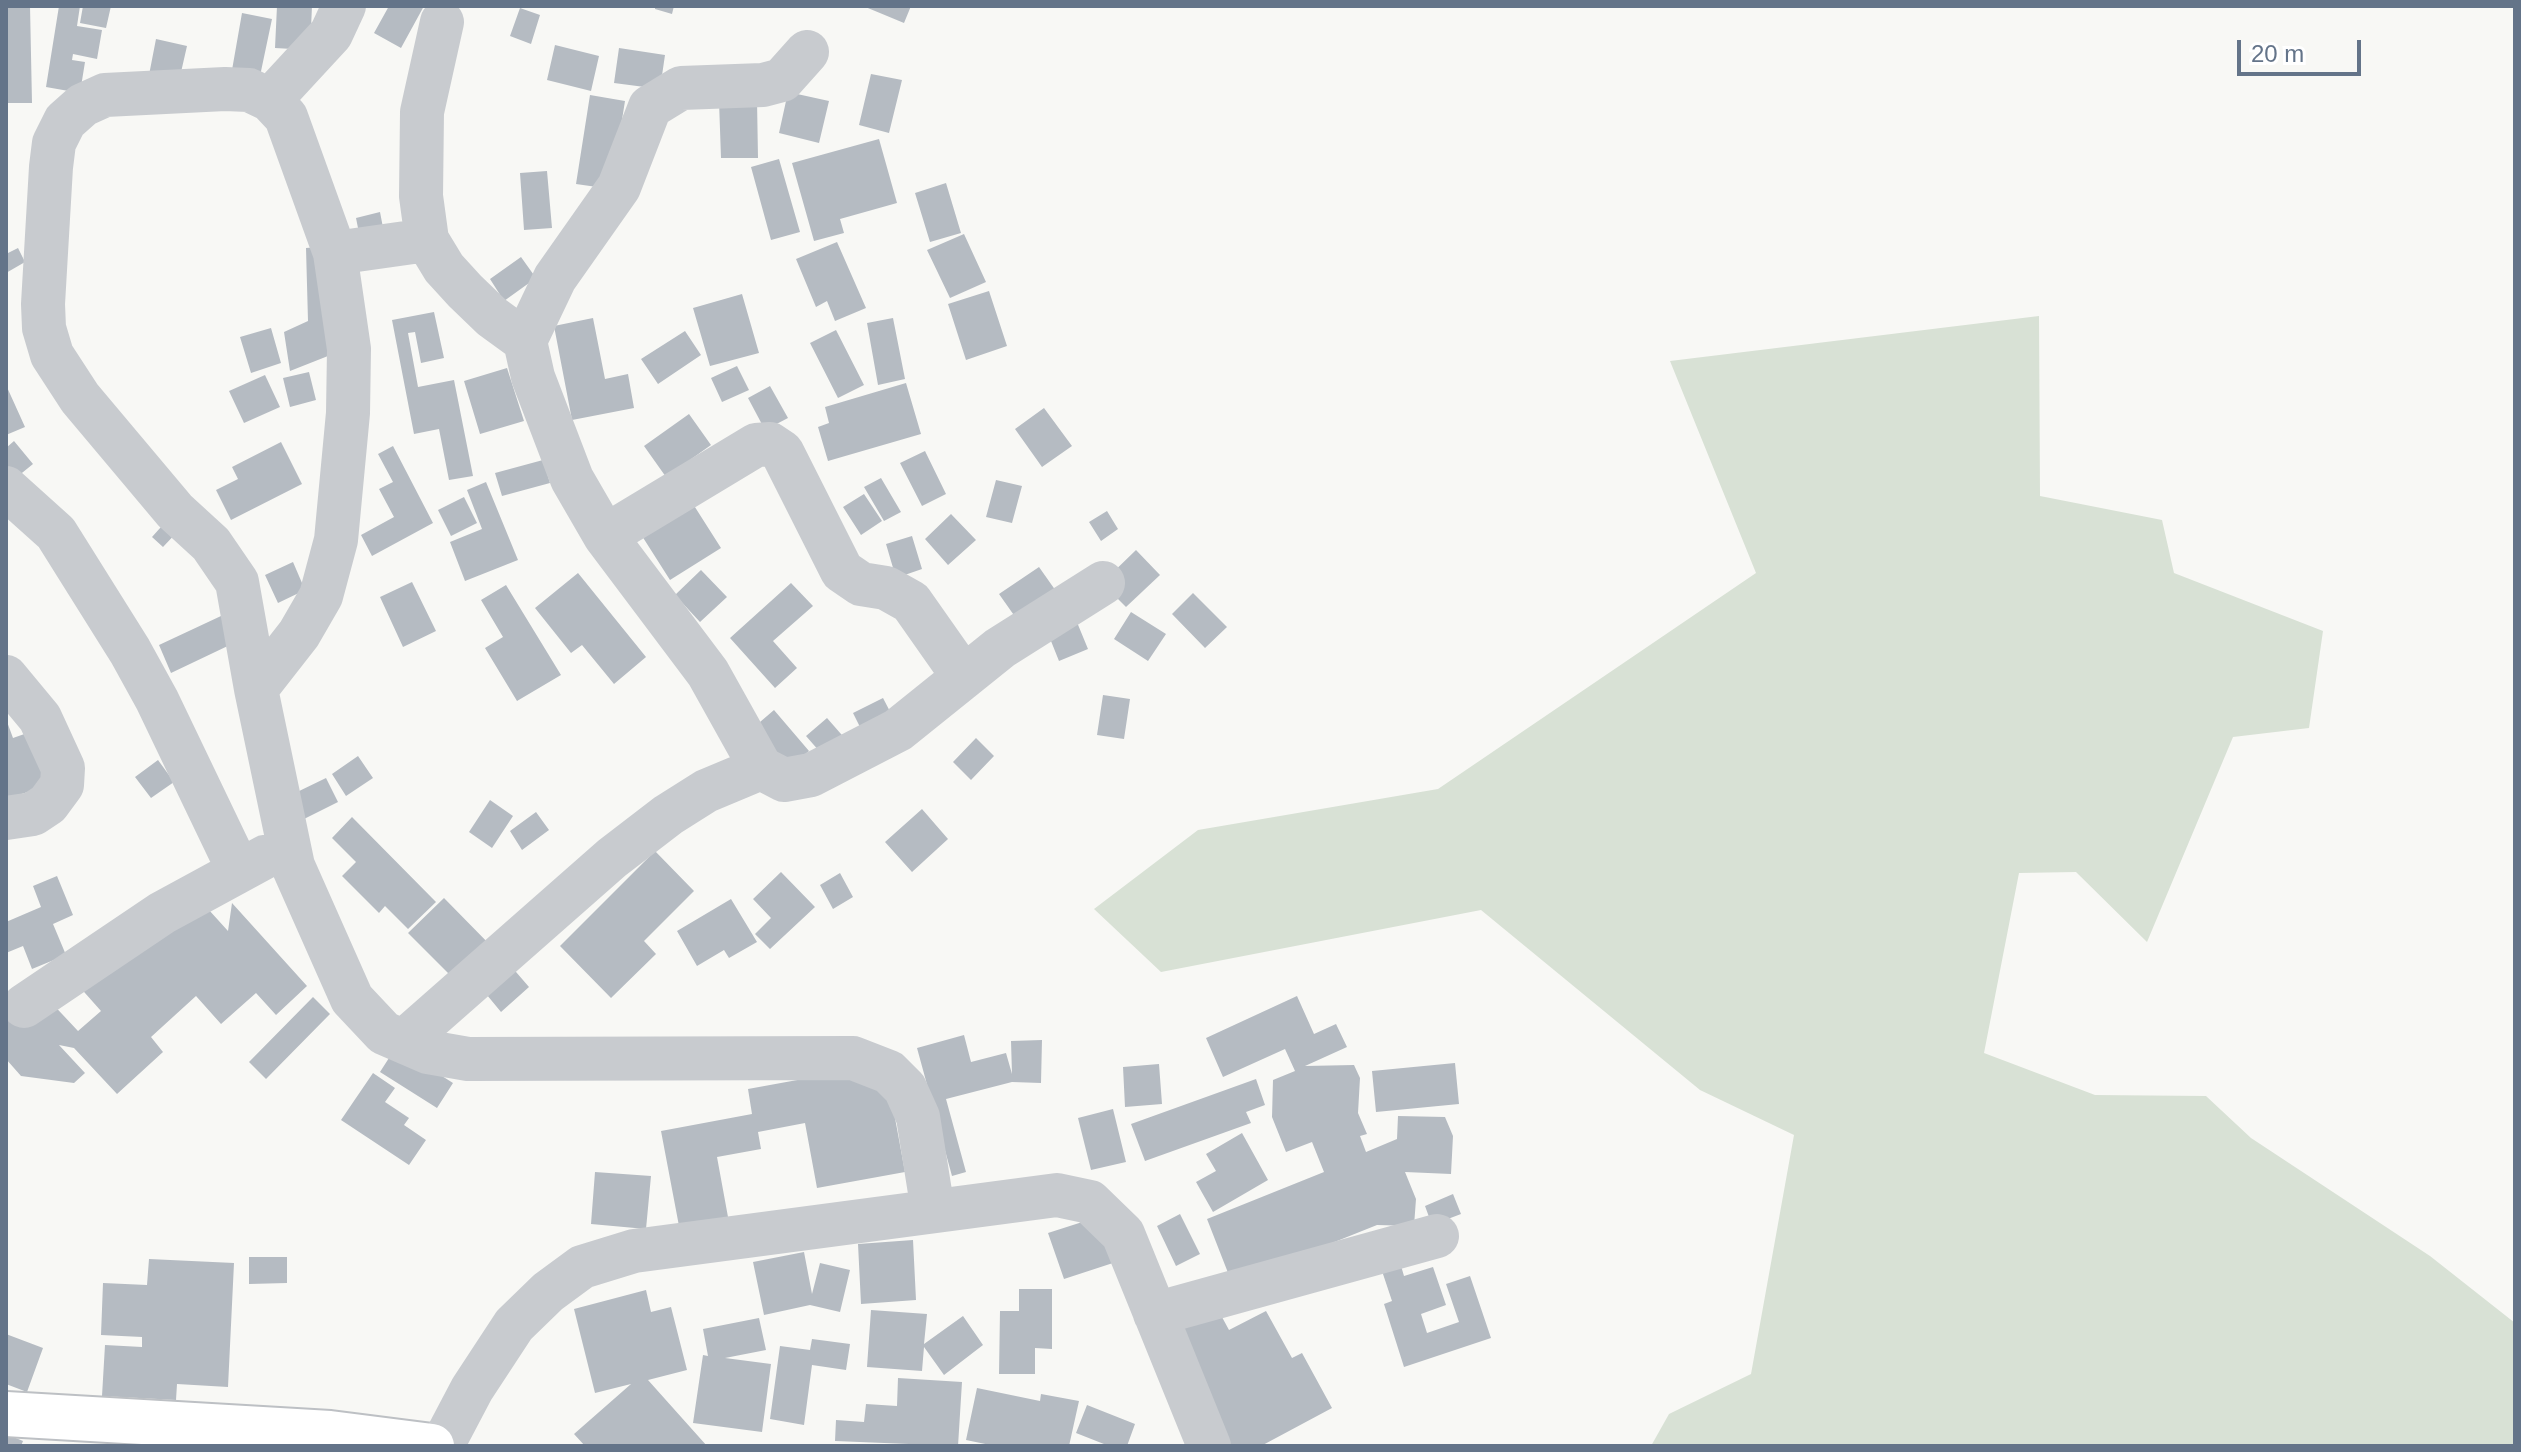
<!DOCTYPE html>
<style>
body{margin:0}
#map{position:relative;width:2521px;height:1452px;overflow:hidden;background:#f8f8f5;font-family:Helvetica,sans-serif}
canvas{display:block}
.frame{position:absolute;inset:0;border:8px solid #647489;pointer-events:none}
.scale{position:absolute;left:2237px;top:40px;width:124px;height:36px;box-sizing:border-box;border:4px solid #647489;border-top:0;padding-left:10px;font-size:24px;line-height:28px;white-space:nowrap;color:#647489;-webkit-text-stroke:6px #fff;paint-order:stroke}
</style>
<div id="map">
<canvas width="2521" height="1452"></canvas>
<div class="frame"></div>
<div class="scale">20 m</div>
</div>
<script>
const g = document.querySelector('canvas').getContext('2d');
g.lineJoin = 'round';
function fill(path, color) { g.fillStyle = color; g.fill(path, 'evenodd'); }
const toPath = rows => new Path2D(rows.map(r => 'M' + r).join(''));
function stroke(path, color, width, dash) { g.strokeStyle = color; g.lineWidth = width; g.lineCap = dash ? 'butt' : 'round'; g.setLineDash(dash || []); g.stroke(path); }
fill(toPath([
 [2039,316,2040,496,2162,520,2174,573,2323,631,2309,728,2233,737,2147,942,2076,872,2019,873,1984,1053,2095,1095,2206,1096,2251,1138,2430,1256,2515,1323,2515,1446,1651,1446,1669,1414,1751,1374,1794,1135,1700,1090,1481,910,1161,972,1094,909,1198,830,1438,789,1756,573,1670,361]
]), '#d8e1d5');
fill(toPath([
 [6,6,30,6,32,103,6,103],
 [59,6,80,6,77,26,102,30,97,59,73,54,72,60,85,62,80,93,46,87],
 [83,6,111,6,106,28,80,23],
 [277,6,312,6,310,50,275,48],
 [389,6,424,6,401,48,374,33],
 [655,6,674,6,672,14,655,9],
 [863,6,911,6,904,23],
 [520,8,540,15,531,44,510,36],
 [242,13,272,19,260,76,232,70],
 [156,39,187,46,179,81,149,75],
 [555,45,599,56,591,91,547,80],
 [619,48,665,55,660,89,614,83],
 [871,74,902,80,889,133,859,125],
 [788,92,829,101,819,143,779,133],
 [590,95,625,101,611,189,576,184],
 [757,100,758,158,721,158,719,101],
 [879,139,897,203,840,219,844,233,814,241,792,163],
 [779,159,800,232,771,240,751,167],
 [547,171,552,228,524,230,520,173],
 [946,183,961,233,930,242,915,193],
 [380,212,385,238,361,243,356,218],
 [964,234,986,282,950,298,927,250],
 [837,242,866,308,835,321,827,301,816,307,796,259],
 [319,247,328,356,290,371,284,332,308,321,306,248],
 [18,248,25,262,6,273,6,254],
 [521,257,536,278,504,301,490,279],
 [989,291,1007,346,966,360,948,304],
 [742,294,759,353,710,366,693,308],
 [434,312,444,358,421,363,415,332,408,333,418,387,454,380,473,476,449,480,439,429,414,434,392,320],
 [593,318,605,379,628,374,634,408,572,420,554,326],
 [893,318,905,379,878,385,867,323],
 [271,328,281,363,251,373,240,337],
 [836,330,864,385,838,398,810,343],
 [685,331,701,355,658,384,641,359],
 [737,366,749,390,722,402,711,378],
 [507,368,524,421,480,434,464,381],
 [309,372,316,400,290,407,283,378],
 [265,375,280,407,244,423,229,391],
 [906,383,921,434,828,461,818,427,829,423,825,407],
 [6,385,25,427,6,435],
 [770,386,788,418,765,430,748,398],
 [1044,408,1072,446,1042,467,1015,429],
 [689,414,711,445,666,477,644,446],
 [14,441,33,464,12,481,6,473,6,448],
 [281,442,302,484,231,520,216,490,238,479,232,467],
 [393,446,433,523,372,556,361,535,394,517,379,489,393,482,378,454],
 [925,451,946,494,922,506,900,463],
 [543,460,550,483,502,496,495,473],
 [881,478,901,512,884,521,864,487],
 [996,480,1022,486,1012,523,986,517],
 [486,482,518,560,465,581,450,542,482,529,467,490],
 [864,494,882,521,861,535,843,507],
 [464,497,477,523,451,536,438,510],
 [693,504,721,548,670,580,642,536],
 [1107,511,1118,529,1101,541,1089,522],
 [951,514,976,540,948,565,925,539],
 [169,518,180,529,163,547,152,537],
 [912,536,922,569,896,578,886,544],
 [1136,550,1160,575,1126,607,1102,583],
 [293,562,305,590,278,603,265,575],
 [1039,567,1063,601,1023,628,999,594],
 [701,570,727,597,700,622,675,595],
 [578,573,646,657,614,684,582,645,571,653,535,608],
 [412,582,436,631,403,647,380,597],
 [791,583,813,606,773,641,797,668,775,688,730,638],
 [506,585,561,675,517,701,485,648,503,637,481,600],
 [1193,593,1227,627,1205,648,1172,614],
 [1131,612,1166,634,1148,661,1114,639],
 [1074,615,1088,649,1059,661,1045,626],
 [221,616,234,643,171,673,159,645],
 [1103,695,1130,699,1124,739,1097,735],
 [883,698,896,723,866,739,853,713],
 [774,710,809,751,789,769,753,728],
 [827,718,848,742,827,760,806,736],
 [6,719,13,738,33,731,61,753,31,791,6,799],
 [976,738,994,756,971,780,953,762],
 [358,756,373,778,346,796,332,774],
 [158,760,174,782,151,798,135,777],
 [326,778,338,802,304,819,293,794],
 [490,800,513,816,492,848,469,832],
 [922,809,948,839,912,872,885,842],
 [536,812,549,830,522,850,510,831],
 [352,817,436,902,408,929,385,906,379,913,342,876,356,862,332,838],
 [655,851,694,891,644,941,656,954,611,998,560,946],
 [781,872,815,907,770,949,755,934,771,918,753,899],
 [840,873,853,897,833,909,820,885],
 [57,876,73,915,53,924,66,955,32,969,23,946,6,953,6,922,41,907,33,886],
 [189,888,228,931,232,903,307,986,276,1015,256,993,221,1024,196,996,151,1037,163,1052,117,1094,74,1048,59,1045,85,1073,74,1083,21,1076,6,1059,6,1019,47,998,78,1031,101,1011,77,984],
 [444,898,497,952,462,987,408,933],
 [731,899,757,942,729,958,724,950,697,966,677,931],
 [510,965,529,987,501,1012,482,989],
 [1297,996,1314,1034,1336,1024,1347,1047,1305,1066,1354,1065,1360,1078,1358,1113,1367,1134,1360,1136,1366,1152,1397,1139,1398,1116,1445,1117,1453,1136,1451,1174,1405,1172,1416,1199,1414,1226,1377,1225,1232,1283,1207,1219,1324,1172,1312,1142,1286,1152,1272,1117,1273,1080,1295,1071,1285,1049,1223,1077,1206,1038],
 [313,997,330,1014,266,1079,249,1062],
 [964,1035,971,1062,1006,1053,1012,1074,1011,1041,1042,1040,1041,1083,1012,1082,946,1099,966,1172,952,1176,917,1048],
 [396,1047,453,1083,437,1108,380,1072],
 [1455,1063,1459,1104,1376,1112,1372,1071],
 [885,1064,905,1172,817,1188,805,1123,758,1132,761,1149,717,1157,728,1217,679,1226,661,1131,752,1114,748,1089],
 [1159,1064,1162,1104,1125,1107,1123,1067],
 [373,1073,395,1088,385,1102,409,1118,404,1125,426,1140,409,1165,341,1120],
 [1256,1079,1265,1105,1246,1112,1251,1123,1145,1161,1131,1124],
 [1113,1109,1126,1162,1091,1170,1078,1118],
 [1242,1133,1268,1180,1213,1212,1196,1182,1216,1171,1206,1154],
 [595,1172,651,1176,646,1229,591,1224],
 [1453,1194,1461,1214,1432,1225,1425,1206],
 [1180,1214,1200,1254,1176,1266,1157,1226],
 [1101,1216,1116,1262,1064,1279,1048,1233],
 [913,1240,916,1300,861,1304,858,1244],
 [804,1252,812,1294,820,1263,850,1270,840,1312,810,1305,764,1315,753,1262],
 [249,1257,287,1257,287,1283,249,1284],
 [149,1259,234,1263,228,1387,177,1384,176,1400,102,1396,105,1345,142,1347,142,1337,101,1335,103,1283,147,1285],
 [1399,1259,1404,1276,1433,1267,1446,1305,1421,1314,1427,1333,1459,1322,1446,1284,1470,1276,1491,1338,1404,1367,1384,1304,1392,1301,1380,1265],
 [1019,1289,1052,1289,1052,1349,1035,1348,1035,1374,999,1374,1000,1311,1019,1311],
 [646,1290,651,1312,671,1307,687,1370,648,1380,707,1446,585,1446,574,1434,631,1384,595,1393,574,1309],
 [1216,1306,1229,1330,1266,1311,1292,1358,1302,1353,1332,1408,1261,1446,1220,1446,1161,1336],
 [871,1310,927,1314,924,1344,963,1316,983,1345,944,1375,924,1347,922,1371,867,1367],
 [759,1318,766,1350,725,1358,771,1364,762,1432,693,1423,703,1355,708,1356,703,1329],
 [6,1334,43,1348,27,1392,6,1384],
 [812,1339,850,1344,846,1370,812,1365,804,1425,770,1419,780,1346,810,1350],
 [898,1378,962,1382,958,1446,835,1441,836,1420,864,1422,866,1404,897,1406],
 [977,1388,1040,1401,1041,1394,1079,1401,1069,1446,995,1446,966,1440],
 [1087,1405,1135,1424,1127,1446,1109,1446,1076,1433],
 [6,1434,23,1441,21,1446,6,1446]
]), '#b5bbc2');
const major = toPath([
 [6,1414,330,1433,432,1446]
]);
stroke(major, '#bdc0c4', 48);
stroke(toPath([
 [442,22,422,112,421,196,427,240,444,268,465,291,492,317,525,341],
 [807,52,782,80,763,85,681,88,650,107,619,187,555,278,525,341,533,377,572,479,605,536,708,673,761,768,784,780,811,775,898,730,1000,648,1103,583],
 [225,89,249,90,270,100,286,117,335,253,349,349,348,413,336,540,321,596,299,634,256,689,237,582,211,544,175,511,80,398,52,355,44,328,43,304,51,167,54,143,65,121,83,105,105,95,225,89],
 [270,100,331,34,344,6],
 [335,253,427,240],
 [6,488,56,533,130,651,157,700,239,871],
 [605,536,756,445,770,444,782,452,842,571,861,584,886,588,911,602,963,676],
 [6,677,40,718,63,768,62,785,48,804,33,814,6,818],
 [256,689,293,866,352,999,384,1033,428,1052,468,1059,853,1058,889,1072,905,1088,918,1117,933,1211],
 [24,1006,162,913,265,857],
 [404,1041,612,858,668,815,706,791,761,768],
 [1155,1314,1437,1236],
 [442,1446,472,1389,514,1325,548,1292,582,1267,634,1251,1057,1195,1090,1202,1123,1234,1209,1446]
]), '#c8cbcf', 44);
stroke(major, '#fff', 44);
</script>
